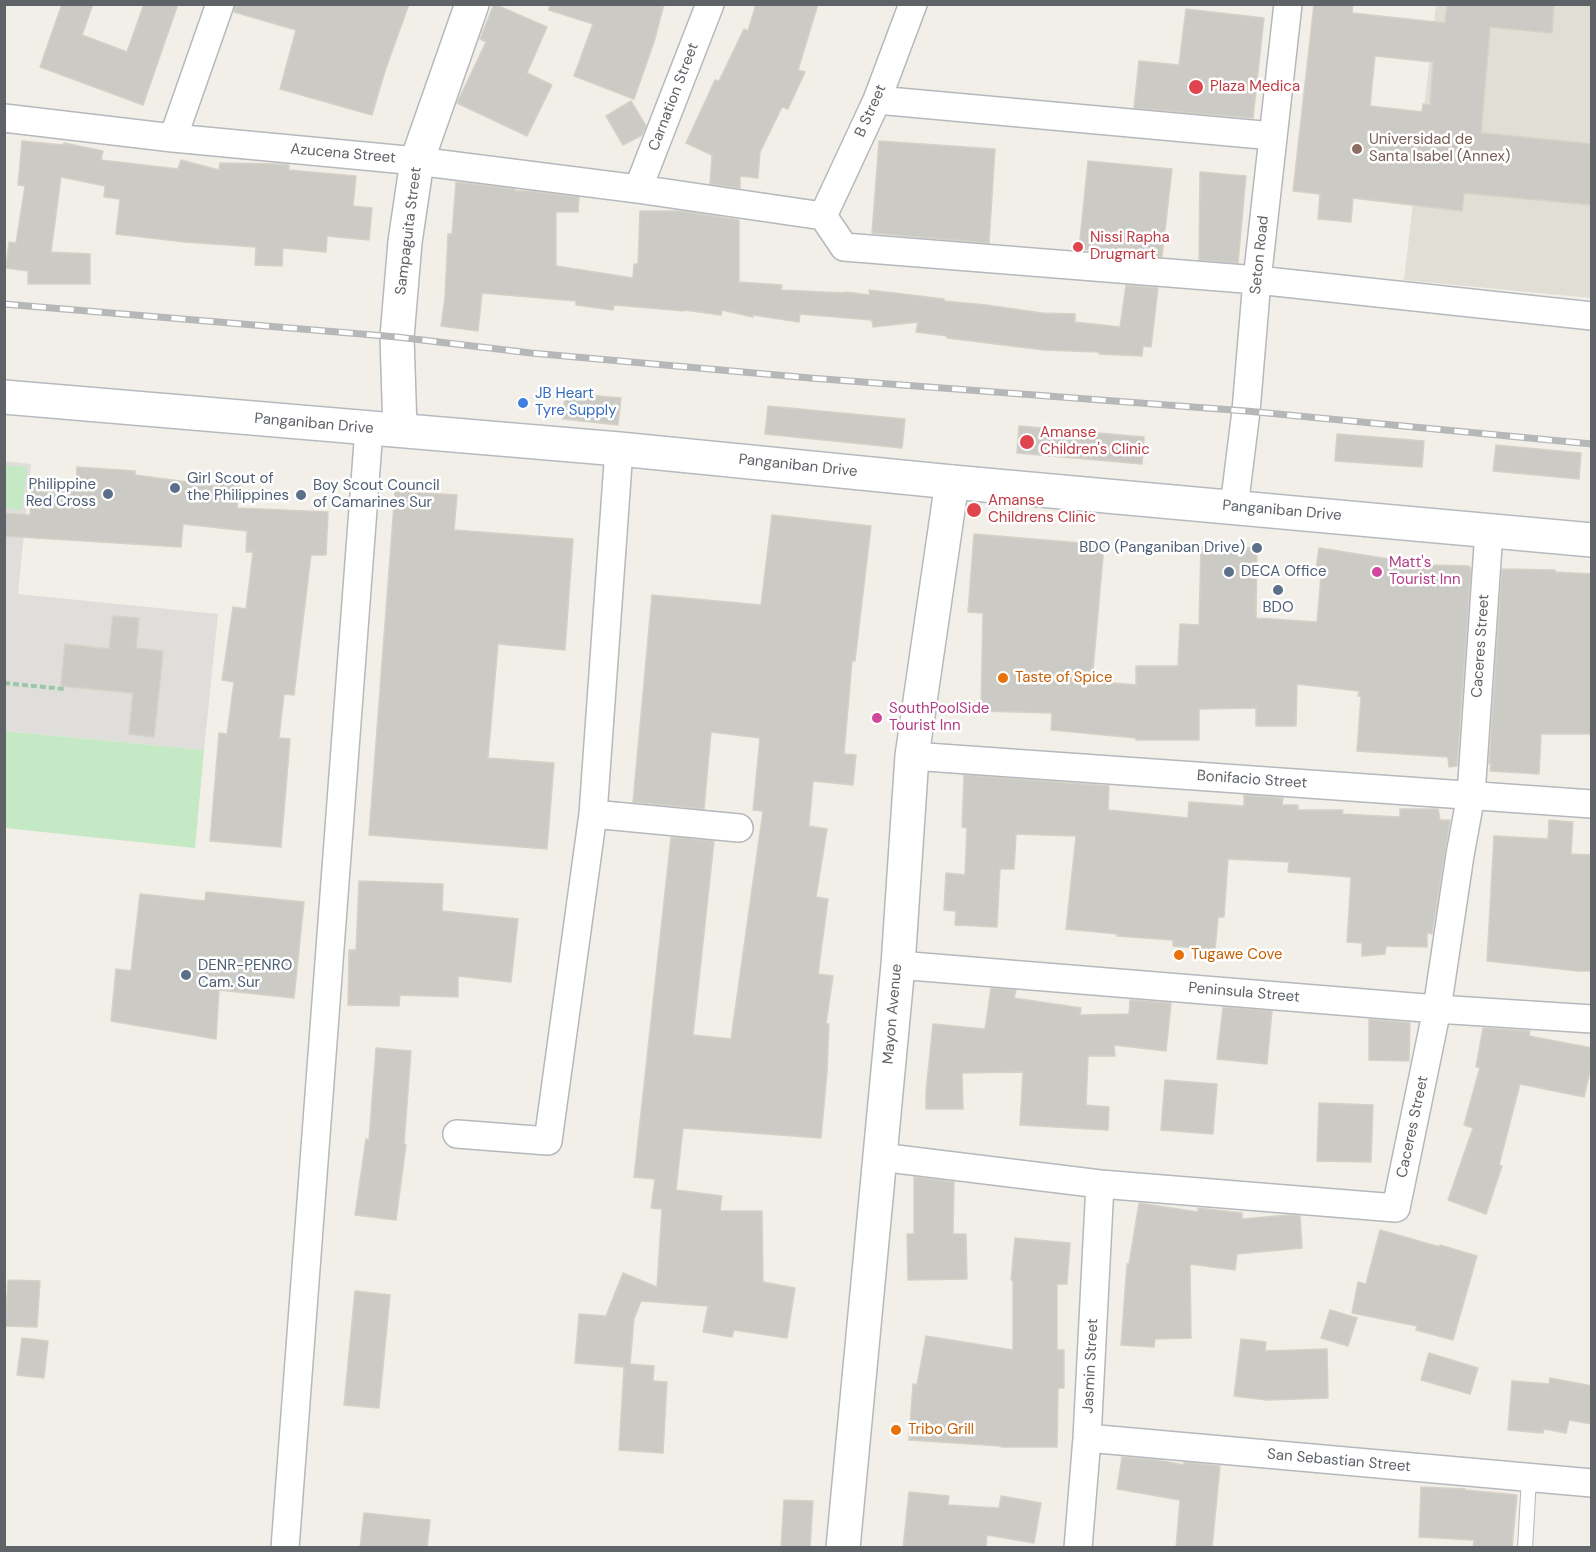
<!DOCTYPE html>
<style>
body{margin:0}
#map{position:relative;width:1596px;height:1552px;overflow:hidden;background:#f1efe8;font-family:"DM Sans",sans-serif}
canvas{display:block}
.frame{position:absolute;inset:0;border:6px solid #5f6368;pointer-events:none}
</style>
<div id="map">
<canvas width="1596" height="1552"></canvas>
<div class="frame"></div>
</div>
<script>
const g = document.querySelector('canvas').getContext('2d');
g.lineJoin = 'round';
function fill(path, color) { g.fillStyle = color; g.fill(path, 'evenodd'); }
const toPath = rows => new Path2D(rows.map(r => 'M' + r).join(''));
function stroke(path, color, width, dash) { g.strokeStyle = color; g.lineWidth = width; g.lineCap = dash ? 'butt' : 'round'; g.setLineDash(dash || []); g.stroke(path); }
function drawText(font, color, halo, rows, align = 'center') {
  g.font = font + ' "DM Sans",sans-serif'; g.lineWidth = 5; g.setLineDash([]); g.textBaseline = 'middle'; g.strokeStyle = halo; g.fillStyle = color; for (const [text, x, y, turn = 0] of rows) {
    g.save(); g.translate(x, y); g.rotate((+turn || 0) * Math.PI / 180); g.textAlign = isNaN(turn) ? turn : align; if (halo) g.strokeText(text, 0, 0); g.fillText(text, 0, 0); g.restore();
  }
}
fill(toPath([
 [4,461,31,464,18,594,218,614,204,750,5,731]
]), '#e0deda');
fill(toPath([
 [1436,5,1591,5,1591,298,1404,280]
]), '#e1ded6');
fill(toPath([
 [5,465,27,467,22,510,5,508],
 [4,731,204,750,195,848,5,828]
]), '#c5e8c5');
const building = toPath([
 [62,4,93,4,82,35,127,52,144,4,178,4,143,105,40,67,62,4],
 [235,4,409,4,385,71,372,115,280,89,296,30,234,12,235,4],
 [494,4,547,27,527,73,552,85,527,136,457,103,486,42,480,39,494,4],
 [550,4,664,4,654,42,634,99,574,76,593,24,549,10,550,4],
 [756,4,818,4,798,70,805,72,788,109,782,107,760,152,758,178,740,176,740,188,710,184,712,155,686,143,715,80,719,81,744,29,748,31,756,4],
 [1314,4,1353,4,1352,13,1445,23,1447,4,1554,4,1552,33,1490,27,1481,133,1592,144,1592,205,1464,193,1462,211,1353,198,1351,222,1318,219,1320,194,1293,191,1314,4],
 [1375,56,1433,62,1430,105,1423,104,1422,112,1370,106,1375,56],
 [1186,9,1264,18,1253,118,1134,108,1139,61,1179,65,1186,9],
 [631,101,646,126,642,135,623,145,606,116,631,101],
 [22,141,63,145,64,143,103,151,101,160,178,169,181,160,219,170,220,163,279,164,289,165,289,170,356,176,353,206,372,208,369,240,327,236,326,252,283,248,282,266,255,265,256,247,185,242,116,234,120,199,104,197,105,186,61,177,51,252,90,254,90,284,28,284,28,271,6,268,9,242,16,243,25,186,18,185,22,141],
 [879,141,995,149,989,243,872,233,879,141],
 [1088,161,1172,169,1162,257,1079,249,1088,161],
 [1200,172,1246,176,1238,263,1199,260,1200,172],
 [456,182,515,189,515,191,527,191,579,197,578,212,556,212,556,266,633,278,634,264,638,264,640,211,681,211,739,220,739,282,782,285,781,290,845,293,845,292,870,295,869,290,944,299,944,301,986,305,1042,313,1075,314,1075,322,1120,327,1126,285,1158,288,1151,347,1143,346,1142,356,1099,354,1099,352,1044,350,947,338,947,336,916,332,918,322,873,327,872,320,800,314,799,322,753,315,753,317,722,310,721,315,684,310,684,311,614,305,613,310,576,305,576,301,482,293,478,331,441,326,445,297,448,234,452,234,456,182],
 [565,393,621,398,618,425,563,419,565,393],
 [768,406,905,419,902,448,765,434,768,406],
 [1019,426,1144,437,1142,464,1017,453,1019,426],
 [1337,434,1424,441,1422,467,1335,461,1337,434],
 [1496,445,1581,453,1579,479,1493,471,1496,445],
 [77,467,135,471,135,475,218,486,219,479,240,481,237,508,328,512,326,555,311,555,294,695,284,694,279,738,290,739,281,847,210,841,219,733,227,734,234,682,222,680,233,607,246,609,253,552,246,552,247,531,183,524,181,547,4,536,4,513,30,515,32,486,76,489,77,467],
 [395,491,457,495,454,530,573,539,565,650,498,644,488,758,554,763,547,849,369,835,395,491],
 [772,515,871,526,855,661,852,661,844,754,856,755,853,785,813,781,809,826,827,829,816,897,828,899,818,974,833,976,826,1024,829,1024,827,1072,821,1138,683,1128,676,1190,722,1196,720,1211,762,1211,763,1282,795,1288,787,1338,734,1330,732,1337,703,1332,708,1306,641,1301,634,1319,630,1364,654,1366,653,1381,667,1382,663,1453,619,1450,624,1367,575,1363,579,1314,606,1316,623,1273,657,1287,662,1209,651,1208,655,1179,634,1177,671,837,714,841,693,1035,731,1039,763,811,753,810,760,738,711,732,704,809,633,802,652,595,761,605,772,515],
 [974,534,1104,545,1092,681,1136,685,1136,666,1178,666,1180,624,1199,625,1201,547,1257,548,1256,618,1317,622,1321,576,1315,575,1319,548,1428,565,1469,566,1469,568,1471,568,1457,766,1449,767,1448,757,1357,751,1361,696,1358,696,1359,691,1297,684,1296,726,1256,726,1256,708,1199,709,1199,740,1136,740,1136,738,1051,730,1052,713,981,711,983,613,968,612,974,534],
 [1502,569,1555,570,1555,572,1592,574,1592,734,1541,734,1539,774,1490,771,1491,763,1489,764,1502,569],
 [113,616,139,618,136,648,163,651,154,737,129,734,133,693,61,686,65,644,109,649,113,616],
 [964,775,1109,786,1108,810,1188,818,1189,802,1244,806,1244,795,1283,798,1282,805,1298,805,1298,810,1343,810,1342,814,1400,817,1400,809,1438,809,1440,820,1450,820,1432,934,1427,933,1427,947,1386,946,1385,954,1362,956,1362,943,1347,942,1351,877,1288,872,1289,862,1228,859,1224,917,1218,917,1215,950,1173,946,1173,940,1117,936,1117,934,1066,929,1076,836,1016,834,1014,869,1000,869,997,927,955,925,956,911,944,910,946,873,965,875,967,828,962,827,964,775],
 [1549,820,1573,822,1571,854,1592,855,1592,971,1578,971,1487,961,1494,836,1548,839,1549,820],
 [359,881,443,884,442,911,518,919,511,982,458,976,458,997,400,995,399,1006,348,1005,349,950,356,950,359,881],
 [206,892,304,902,294,998,219,990,216,1039,111,1021,116,969,131,971,140,894,205,901,206,892],
 [991,988,1016,990,1014,998,1081,1008,1080,1015,1129,1014,1130,1000,1171,1003,1166,1051,1114,1045,1115,1056,1088,1056,1086,1105,1109,1107,1108,1130,1020,1125,1023,1072,962,1073,963,1109,926,1109,926,1092,933,1024,985,1029,991,988],
 [1223,1007,1272,1011,1267,1064,1217,1059,1223,1007],
 [1369,1019,1410,1023,1409,1061,1369,1060,1369,1019],
 [1483,1028,1530,1031,1529,1036,1592,1048,1592,1062,1584,1097,1520,1084,1499,1165,1502,1166,1486,1214,1448,1200,1473,1128,1464,1125,1480,1067,1476,1067,1483,1028],
 [376,1048,411,1051,404,1144,406,1145,396,1220,355,1215,366,1139,369,1140,376,1048],
 [1165,1080,1217,1084,1213,1134,1161,1130,1165,1080],
 [1319,1103,1373,1105,1371,1162,1317,1161,1319,1103],
 [914,1177,954,1182,953,1234,966,1234,967,1279,908,1280,907,1234,914,1234,914,1177],
 [1139,1203,1198,1212,1198,1208,1242,1213,1242,1219,1289,1215,1300,1216,1302,1248,1237,1254,1235,1270,1190,1264,1191,1338,1155,1339,1154,1347,1121,1345,1127,1264,1129,1264,1139,1203],
 [1380,1230,1440,1247,1440,1245,1477,1256,1453,1340,1416,1330,1417,1326,1352,1313,1358,1282,1366,1284,1380,1230],
 [1015,1238,1070,1243,1067,1284,1057,1284,1057,1350,1064,1350,1064,1388,1058,1388,1057,1447,1001,1447,1001,1446,909,1440,913,1384,917,1385,926,1336,1013,1350,1013,1280,1011,1280,1015,1238],
 [8,1280,40,1281,37,1327,5,1326,8,1280],
 [355,1291,390,1295,379,1408,344,1405,355,1291],
 [1330,1310,1357,1318,1348,1346,1321,1338,1330,1310],
 [22,1338,48,1341,44,1378,17,1375,22,1338],
 [1241,1339,1266,1342,1265,1351,1327,1349,1328,1398,1267,1400,1234,1396,1241,1339],
 [1429,1353,1478,1368,1470,1394,1421,1380,1429,1353],
 [1550,1378,1592,1386,1592,1424,1569,1420,1566,1433,1544,1429,1543,1433,1508,1430,1512,1381,1549,1384,1550,1378],
 [1122,1457,1157,1460,1184,1465,1184,1462,1220,1466,1212,1548,1176,1548,1180,1500,1117,1489,1122,1457],
 [1421,1487,1465,1489,1465,1490,1517,1495,1512,1548,1473,1548,1474,1540,1419,1537,1421,1487],
 [909,1492,949,1496,948,1505,999,1508,1001,1496,1041,1503,1034,1543,987,1535,986,1548,903,1548,909,1492],
 [784,1500,813,1501,810,1548,781,1548,784,1500],
 [364,1513,430,1520,427,1548,360,1548,364,1513]
]);
fill(building, '#cccac5');
stroke(building, '#d6d1c6', 1.5);
const service = toPath([
 [1525,1548,1529,1478]
]);
const minor = toPath([
 [877,100,1273,136],
 [4,118,173,138,417,161,638,189,823,216],
 [173,138,220,4],
 [638,189,710,4],
 [823,216,844,247,1257,280,1592,316],
 [823,216,877,100,913,4],
 [1234,507,1246,411,1257,280,1288,4],
 [912,756,1592,804],
 [593,814,739,828],
 [898,965,1437,1009,1592,1019],
 [457,1134,548,1141,593,814,619,449],
 [880,1157,1100,1184,1396,1208,1437,1009,1460,855,1471,795,1489,531],
 [1087,1438,1592,1483],
 [285,1548,369,429],
 [1078,1548,1087,1438,1100,1184]
]);
const tertiary = toPath([
 [400,430,397,337,405,242,417,161,472,4],
 [843,1548,898,965,912,756,952,482]
]);
const secondary = toPath([
 [4,397,619,449,952,482,1592,540]
]);
stroke(service, '#b5b8bc', 16);
stroke(minor, '#b5b8bc', 30);
stroke(tertiary, '#b5b8bc', 36);
stroke(secondary, '#b6babf', 36);
stroke(toPath([
 [4,683,64,689]
]), '#9cc7a9', 4, [6, 3]);
stroke(service, '#fff', 14);
stroke(minor, '#fff', 27);
stroke(tertiary, '#fff', 33);
stroke(secondary, '#fff', 33);
const rail = toPath([
 [4,304,397,337,531,353,810,378,1246,411,1592,444]
]);
stroke(rail, '#b6b7b8', 7);
stroke(rail, '#fff', 4.5, [14]);
for (const [x, y, r, color] of [
 [1196,87,8,"#e0444e"],
 [1357,149,6,"#8d6e63"],
 [1078,247,6,"#e0444e"],
 [523,403,6,"#3f7fe0"],
 [1027,442,8,"#e0444e"],
 [175,488,6,"#5c6f8a"],
 [108,494,6,"#5c6f8a"],
 [301,495,6,"#5c6f8a"],
 [974,510,8,"#e0444e"],
 [1257,548,6,"#5c6f8a"],
 [1229,572,6,"#5c6f8a"],
 [1377,572,6,"#d1479c"],
 [1278,590,6,"#5c6f8a"],
 [1003,678,6,"#e8710a"],
 [877,718,6,"#d1479c"],
 [1179,955,6,"#e8710a"],
 [186,975,6,"#5c6f8a"],
 [896,1430,6,"#e8710a"]
]) { const dot = new Path2D(); dot.arc(x, y, r, 0, 2 * Math.PI); g.fillStyle = color; g.fill(dot); stroke(dot, '#fff', 2); }
drawText('15px', '#be3a42', '#fff', [
 ["Plaza Medica",1210,87],
 ["Nissi Rapha",1090,238],
 ["Drugmart",1090,255],
 ["Amanse",1040,433],
 ["Children's Clinic",1040,450],
 ["Amanse",988,501],
 ["Childrens Clinic",988,518]
], 'left');
drawText('15px', '#5f6368', '#fff', [
 ["Carnation Street",674,97,-69],
 ["B Street",871,111,-66],
 ["Azucena Street",343,154,5],
 ["Sampaguita Street",409,231,-83],
 ["Seton Road",1260,255,-84],
 ["Panganiban Drive",314,424,5],
 ["Panganiban Drive",798,466,6],
 ["Panganiban Drive",1282,511,5],
 ["Caceres Street",1481,646,-86],
 ["Bonifacio Street",1252,780,4],
 ["Peninsula Street",1244,993,5],
 ["Mayon Avenue",893,1014,-85],
 ["Caceres Street",1413,1127,-78],
 ["Jasmin Street",1091,1366,-87],
 ["San Sebastian Street",1339,1461,5]
]);
drawText('15px', '#785e54', '#fff', [
 ["Universidad de",1369,140],
 ["Santa Isabel (Annex)",1369,157]
], 'left');
drawText('15px', '#366cbe', '#fff', [
 ["JB Heart",535,394],
 ["Tyre Supply",535,411]
], 'left');
drawText('15px', '#4e5e75', '#fff', [
 ["Girl Scout of",187,479],
 ["the Philippines",187,496],
 ["Philippine",96,485,"right"],
 ["Red Cross",96,502,"right"],
 ["Boy Scout Council",313,486],
 ["of Camarines Sur",313,503],
 ["BDO (Panganiban Drive)",1245,548,"right"],
 ["DECA Office",1241,572],
 ["BDO",1278,608,"center"],
 ["DENR-PENRO",198,966],
 ["Cam. Sur",198,983]
], 'left');
drawText('15px', '#b23c85', '#fff', [
 ["Matt's",1389,563],
 ["Tourist Inn",1389,580],
 ["SouthPoolSide",889,709],
 ["Tourist Inn",889,726]
], 'left');
drawText('15px', '#c56008', '#fff', [
 ["Taste of Spice",1015,678],
 ["Tugawe Cove",1191,955],
 ["Tribo Grill",908,1430]
], 'left');
</script>
